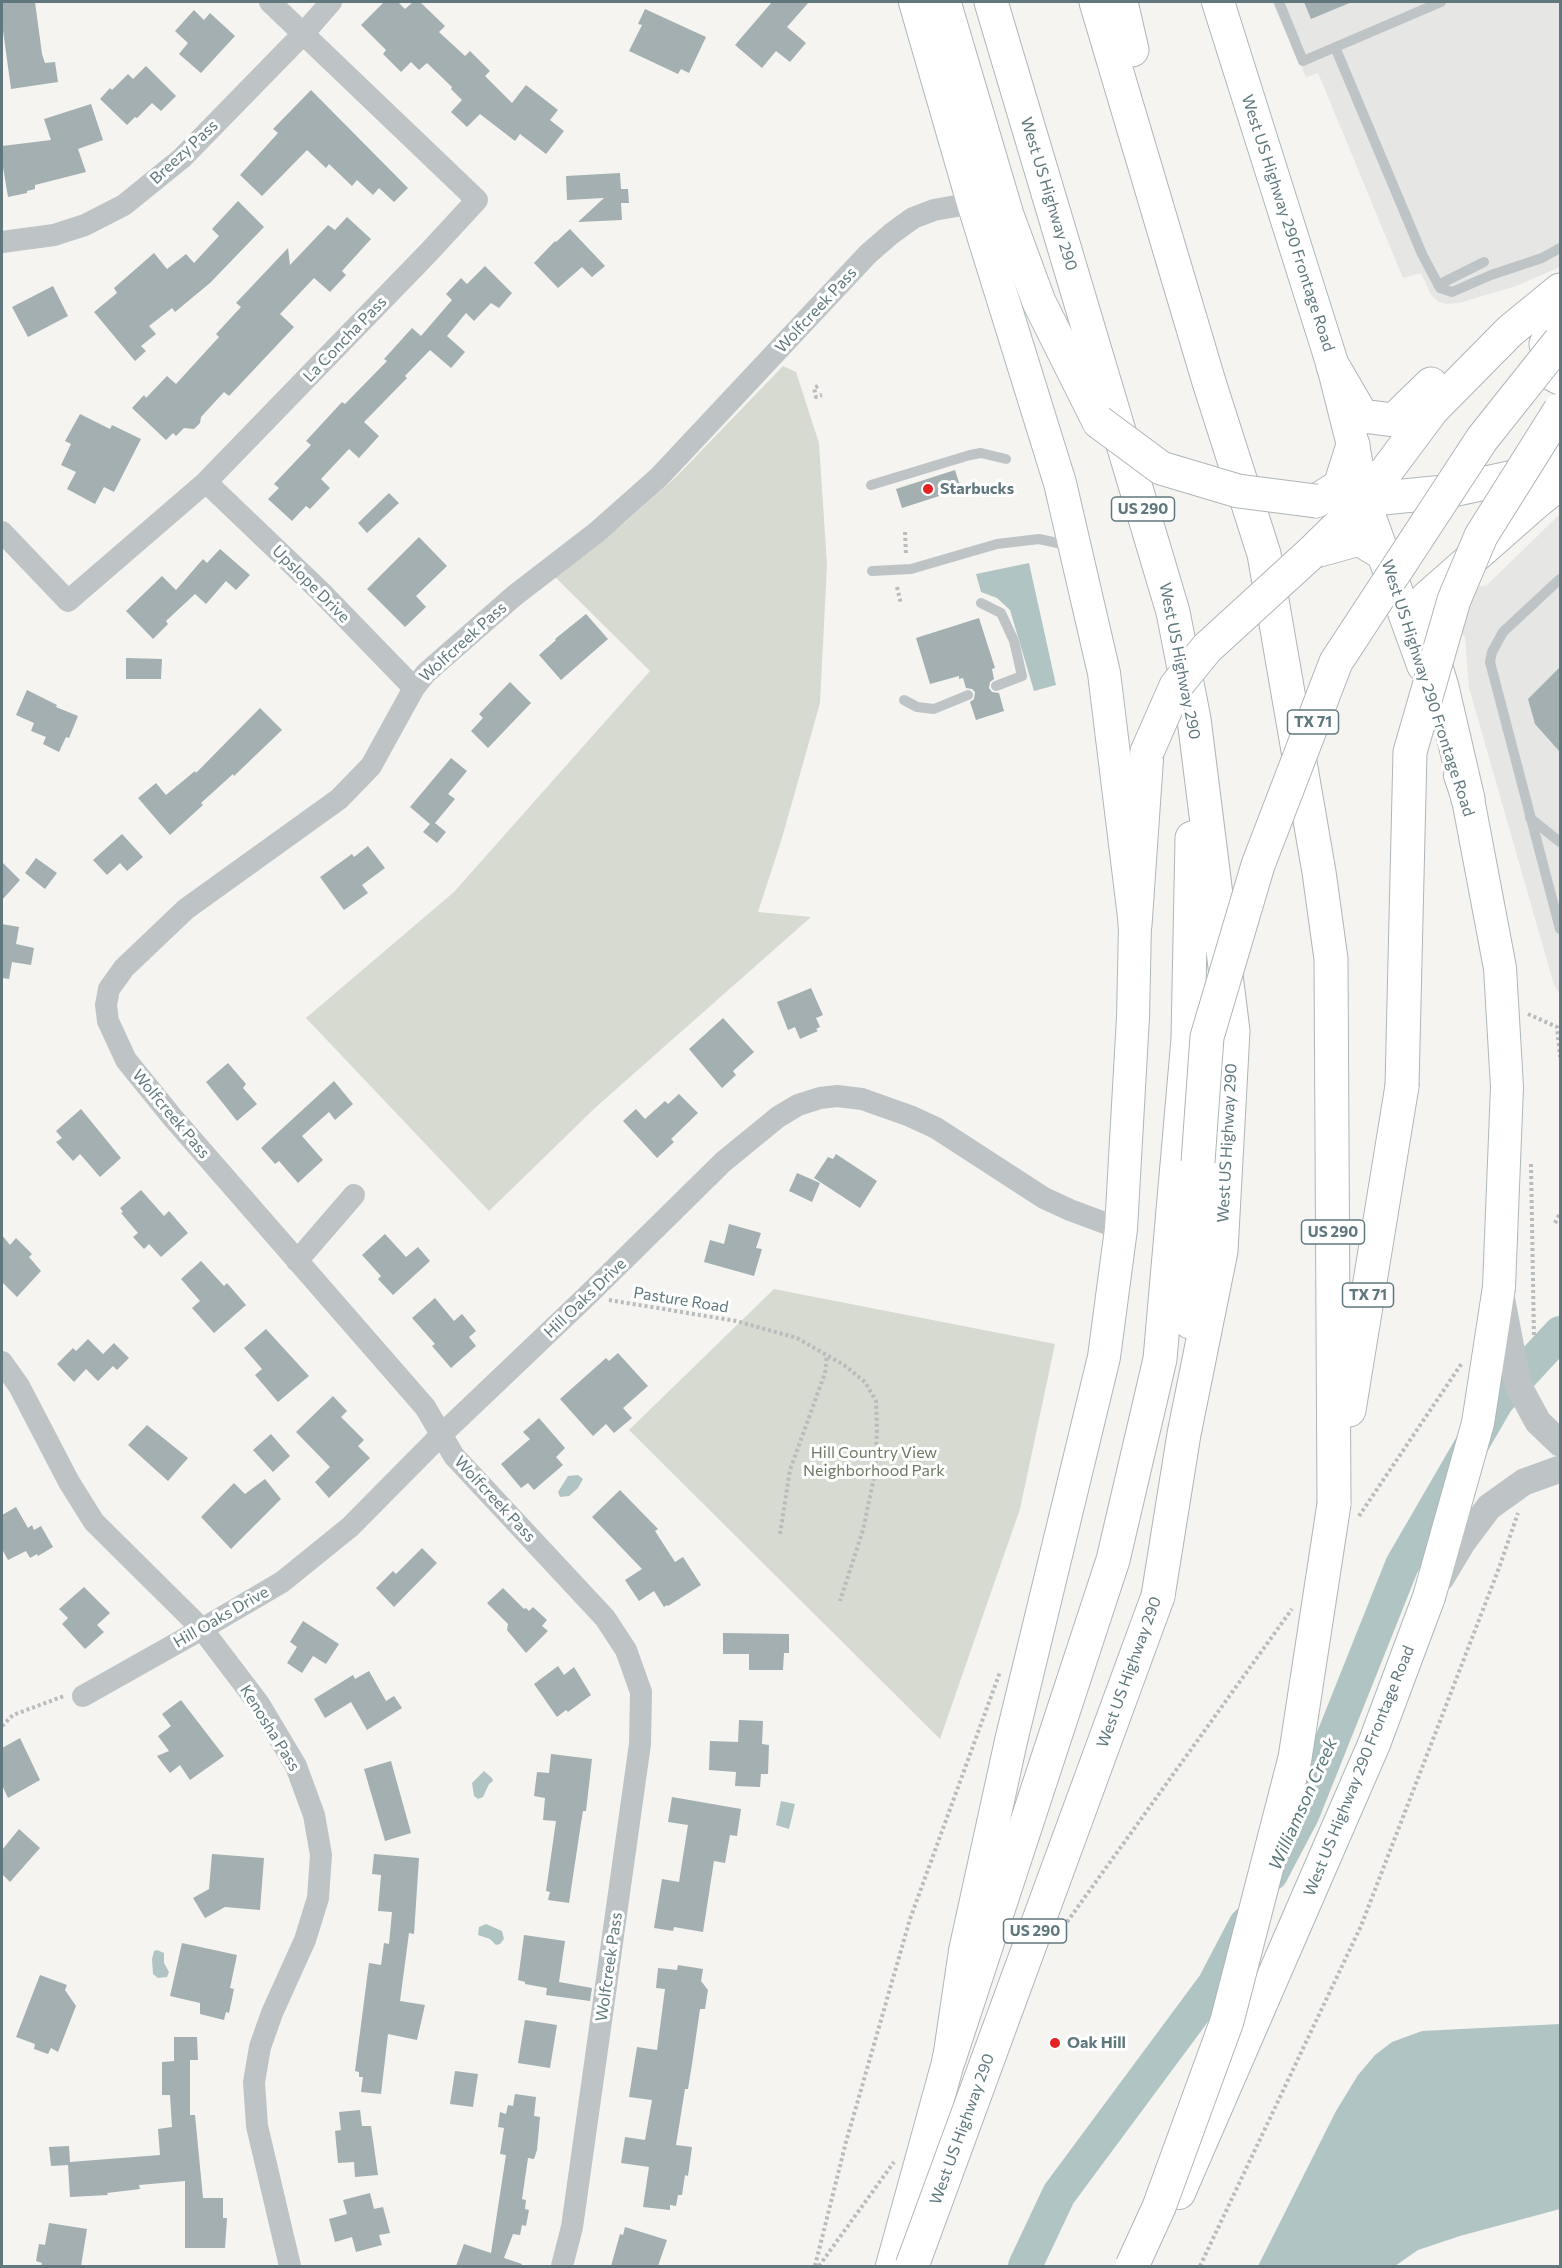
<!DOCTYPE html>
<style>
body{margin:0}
#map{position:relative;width:1562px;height:2268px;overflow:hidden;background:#f5f4f1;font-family:Commissioner,sans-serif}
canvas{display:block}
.frame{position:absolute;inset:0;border:3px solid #60787d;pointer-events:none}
</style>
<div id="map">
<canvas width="1562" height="2268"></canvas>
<div class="frame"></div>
</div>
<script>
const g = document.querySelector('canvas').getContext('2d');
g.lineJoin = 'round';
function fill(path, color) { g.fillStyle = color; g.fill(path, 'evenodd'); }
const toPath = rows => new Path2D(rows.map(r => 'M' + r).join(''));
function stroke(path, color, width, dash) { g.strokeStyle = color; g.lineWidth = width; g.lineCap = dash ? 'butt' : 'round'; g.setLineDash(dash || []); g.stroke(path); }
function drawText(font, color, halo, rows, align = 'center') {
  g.font = font + ' Commissioner,sans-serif'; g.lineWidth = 6; g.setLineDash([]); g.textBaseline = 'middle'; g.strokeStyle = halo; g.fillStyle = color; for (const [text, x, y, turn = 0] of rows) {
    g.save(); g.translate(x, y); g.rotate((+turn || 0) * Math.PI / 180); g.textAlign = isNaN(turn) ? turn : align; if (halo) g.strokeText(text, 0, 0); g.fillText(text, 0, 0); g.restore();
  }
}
fill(toPath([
 [1272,2,1560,2,1560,267,1516,286,1459,303,1447,304,1439,302,1431,295,1421,273,1403,278,1318,73,1306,77],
 [1560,514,1560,994,1554,985,1469,688,1465,637,1427,598,1487,585]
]), '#e6e6e5');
fill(toPath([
 [783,366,796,372,819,443,827,565,820,703,782,838,758,912,811,917,596,1107,489,1211,306,1018,454,892,650,671,554,576,622,525,675,478],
 [774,1289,1055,1344,1020,1509,940,1739,629,1430]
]), '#d6dad0');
fill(toPath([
 [1029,563,1056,685,1034,691,1010,610,997,598,981,592,976,574],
 [578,1475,583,1479,578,1488,569,1496,560,1497,558,1492,568,1476],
 [484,1771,492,1778,493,1781,489,1784,483,1797,478,1799,474,1796,472,1783],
 [781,1801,795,1804,789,1829,776,1825],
 [486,1924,502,1931,504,1939,500,1944,496,1945,490,1939,478,1935,479,1927],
 [157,1950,164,1953,164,1963,169,1972,167,1977,158,1978,153,1974,152,1959,154,1951],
 [1560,2024,1560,2209,1460,2236,1418,2250,1395,2266,1258,2266,1336,2111,1358,2075,1375,2055,1392,2042,1422,2031]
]), '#b1c4c4');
stroke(toPath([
 [1271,1874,1303,1813,1402,1565,1497,1401,1560,1333],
 [1025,2266,1059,2194,1214,1985,1246,1924]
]), '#b1c4c4', 34);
fill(toPath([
 [2,2,35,2,42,54,45,63,55,62,58,82,11,89,2,23],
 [384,2,398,2,405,9,413,2,420,2,445,26,439,32,465,56,470,51,490,71,485,76,512,103,526,85,558,110,550,120,564,131,546,154,520,134,515,141,480,114,467,127,451,112,462,100,451,89,452,87,427,63,419,70,411,62,401,72,383,54,386,50,361,25],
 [772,2,809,2,787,27,806,43,790,62,776,51,762,68,735,45],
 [1304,2,1352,2,1311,19],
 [645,9,706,37,689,73,681,69,678,74,629,51,642,25,638,24],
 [194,10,204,20,210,13,235,36,201,73,179,54,188,43,175,31],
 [146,66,176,96,161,111,152,103,137,118,135,117,127,125,100,99,110,88,112,90,128,74,133,79],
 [311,90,408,188,394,202,379,188,373,195,357,180,352,186,329,164,326,168,307,150,262,196,240,175,278,133,273,129],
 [91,104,103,140,78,149,86,172,35,185,35,189,27,191,27,193,8,197,2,161,2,146,51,140,44,119],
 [620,173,621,189,628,189,629,203,621,203,622,220,578,222,604,198,567,200,566,176],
 [238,201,264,227,210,283,175,312,172,308,149,326,156,334,141,346,146,351,135,361,94,312,117,293,114,288,154,253,167,269,186,254,194,263,219,236,212,229],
 [347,217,371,239,342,271,346,275,330,292,314,278,280,314,294,327,229,396,224,392,201,417,200,423,194,429,184,428,176,436,173,433,166,440,132,408,144,395,146,398,167,376,176,384,219,337,216,334,241,307,236,303,288,248,290,265,328,225,335,230],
 [570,229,605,266,592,277,582,267,558,288,534,263,555,241,556,242],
 [485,266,512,293,499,308,491,303,474,321,466,313,447,336,465,352,451,368,430,350,405,376,407,378,364,422,379,436,359,458,349,449,321,479,330,488,310,509,306,506,292,521,268,499,279,488,274,484,311,445,306,441,342,402,345,404,387,361,384,359,412,328,421,336,452,300,446,294,461,278,467,284],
 [53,286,68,316,28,337,12,307],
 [80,414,110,429,112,425,141,439,114,492,104,487,95,504,67,489,76,472,61,465,71,444,65,441],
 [955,470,961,489,902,508,896,489],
 [389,493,399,503,367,533,358,523],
 [419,537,447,566,416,596,426,607,405,627,367,589],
 [220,549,250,575,236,590,226,581,206,604,195,594,166,621,168,624,153,639,126,611,162,576,176,590,203,559,207,563],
 [586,614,608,639,561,680,539,655,556,640,555,639],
 [979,618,995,668,992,669,994,679,990,682,989,688,992,692,999,693,1004,711,976,720,970,702,974,699,975,692,972,689,966,688,963,678,959,679,959,676,930,684,916,638],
 [126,658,162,659,161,679,126,679],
 [1560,667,1560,752,1535,724,1528,699],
 [510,682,531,703,488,748,471,731,483,718,479,714],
 [27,690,57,705,56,707,78,716,69,738,66,737,59,752,43,744,46,737,31,731,34,723,16,715],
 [260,708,282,730,234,776,233,774,201,803,203,805,170,835,138,798,156,783,166,795,195,771,196,773],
 [451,758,467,771,448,794,455,799,435,823,446,832,437,843,423,832,430,824,410,807],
 [122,834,143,857,127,871,120,863,107,875,93,860],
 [368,846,385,868,362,885,368,893,344,910,320,877,352,854,354,857],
 [36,858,57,873,45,889,25,873],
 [2,862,20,880,2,900],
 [2,924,19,927,16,944,34,948,31,965,12,962,9,979,2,978],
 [811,988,823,1015,816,1018,820,1027,816,1029,818,1031,800,1039,795,1027,788,1030,777,1002],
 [723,1018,754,1052,733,1071,736,1075,722,1088,689,1049],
 [228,1063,246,1084,243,1088,257,1104,237,1121,206,1082],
 [334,1081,353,1104,335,1120,329,1112,302,1136,323,1160,298,1183,279,1161,275,1164,261,1148],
 [679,1094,698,1113,671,1139,674,1142,657,1158,623,1121,636,1109,645,1119,665,1101,668,1104],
 [81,1109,121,1158,100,1177,80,1154,73,1161,56,1142,62,1138,56,1131],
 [836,1154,877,1181,860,1208,814,1178,828,1157,833,1159],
 [797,1173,820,1183,812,1202,789,1191],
 [141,1190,164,1216,169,1211,188,1233,161,1257,149,1244,144,1249,133,1237,138,1233,121,1213,123,1212,120,1208],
 [729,1224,761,1233,756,1248,762,1249,754,1276,704,1262,710,1240,724,1244],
 [385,1234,406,1257,418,1247,430,1261,393,1295,378,1279,381,1276,362,1255],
 [2,1235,10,1245,16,1238,32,1254,29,1257,41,1271,17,1297,2,1282],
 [201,1261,224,1286,227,1283,246,1305,214,1333,192,1308,200,1301,181,1279],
 [435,1298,454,1321,462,1314,476,1331,469,1337,476,1346,451,1368,432,1346,435,1344,412,1318],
 [266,1329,309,1376,278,1402,255,1375,262,1369,244,1348],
 [88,1339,103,1354,114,1343,129,1358,117,1370,113,1366,98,1381,86,1369,74,1382,57,1364,73,1348,76,1351],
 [618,1353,648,1386,623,1408,632,1418,614,1433,606,1424,593,1436,560,1399,606,1358,609,1361],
 [333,1396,347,1411,341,1417,364,1440,358,1446,370,1458,329,1498,315,1482,330,1467,296,1432],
 [539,1418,565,1448,556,1457,563,1465,534,1490,528,1483,521,1488,501,1464,530,1439,523,1432],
 [147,1425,188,1458,168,1481,128,1445],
 [271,1434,290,1456,273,1472,253,1450],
 [265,1479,281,1499,231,1549,201,1517,234,1483,245,1494],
 [620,1490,658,1529,655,1531,675,1562,683,1557,701,1585,668,1606,667,1605,664,1607,654,1591,639,1601,625,1580,642,1569,592,1517],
 [16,1507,28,1528,32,1525,34,1530,41,1526,53,1547,38,1556,37,1554,30,1558,26,1551,8,1560,2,1549,2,1515],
 [422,1548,437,1563,394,1607,376,1588,393,1571,396,1574],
 [84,1587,110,1613,97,1625,104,1632,85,1649,62,1624,68,1618,59,1609],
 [503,1588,524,1609,526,1608,529,1611,533,1607,547,1620,542,1626,548,1631,526,1653,507,1630,508,1624,487,1603],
 [303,1621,339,1644,326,1664,313,1656,302,1673,287,1663,297,1647,290,1642],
 [723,1633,789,1634,789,1653,784,1653,783,1670,749,1670,749,1654,723,1654],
 [558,1666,564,1675,574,1667,591,1695,568,1712,566,1710,557,1717,534,1684],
 [369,1671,386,1701,394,1696,402,1708,367,1730,351,1702,325,1718,314,1699,353,1675,355,1679],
 [181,1700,224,1756,190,1780,180,1765,170,1773,157,1756,169,1751,158,1736,171,1726,162,1714],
 [739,1720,763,1721,762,1744,769,1745,768,1774,761,1774,760,1787,735,1786,736,1772,709,1770,710,1741,738,1742],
 [20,1738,40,1780,8,1798,2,1785,2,1748],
 [551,1754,592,1759,586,1811,583,1811,581,1823,569,1903,548,1900,550,1892,546,1891,556,1821,543,1820,545,1798,534,1796,537,1772,549,1773],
 [391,1761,411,1833,385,1841,364,1769],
 [672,1797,741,1809,737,1836,730,1835,725,1863,714,1861,703,1932,674,1927,673,1931,654,1928,662,1879,679,1882,688,1825,668,1822],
 [19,1829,40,1848,10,1882,2,1874,2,1850],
 [212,1854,264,1858,260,1910,225,1907,205,1918,193,1898,209,1889],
 [374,1854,419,1858,414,1934,409,1933,400,2001,425,2005,417,2040,388,2034,381,2094,361,2092,363,2077,359,2077,359,2072,355,2071,369,1963,381,1965,384,1943,389,1944,392,1912,378,1911,381,1875,372,1874],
 [524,1935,565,1941,559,1982,592,1988,590,2001,546,1995,547,1988,525,1984,525,1982,518,1980],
 [182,1943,237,1955,230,1988,234,1989,229,2013,226,2012,224,2020,200,2014,200,2003,170,1996],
 [678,1965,703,1969,701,1981,708,1990,705,2009,700,2009,692,2064,688,2089,685,2089,676,2145,692,2147,688,2176,685,2175,682,2195,678,2195,676,2206,670,2205,670,2210,643,2207,649,2167,621,2163,625,2137,645,2140,652,2100,629,2097,637,2047,657,2050,665,1989,656,1988,658,1968,677,1970],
 [40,1975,67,1985,65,1990,76,2006,58,2052,51,2048,48,2054,34,2049,35,2044,16,2037],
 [525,2020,557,2025,550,2068,518,2063],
 [174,2037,197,2037,198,2060,190,2060,190,2115,195,2115,203,2198,223,2198,223,2218,227,2218,225,2248,185,2248,185,2181,139,2185,140,2189,107,2193,108,2195,70,2197,68,2165,51,2166,49,2147,69,2146,70,2162,160,2155,158,2129,172,2127,170,2095,162,2095,162,2062,174,2061],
 [455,2071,478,2074,473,2107,450,2104],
 [515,2094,536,2097,534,2116,540,2117,537,2150,534,2159,528,2158,522,2199,526,2200,525,2209,529,2210,526,2226,522,2225,520,2235,513,2234,504,2258,522,2264,521,2266,456,2266,464,2244,491,2253,506,2155,500,2154,504,2128,498,2127,500,2112,506,2114,508,2105,513,2106],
 [360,2110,362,2126,371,2126,378,2175,355,2177,354,2162,338,2163,335,2131,341,2130,339,2112],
 [370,2193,374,2209,383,2207,390,2233,379,2235,382,2245,356,2252,352,2237,335,2242,329,2219,347,2214,343,2200],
 [49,2223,87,2229,81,2266,41,2266,42,2263,36,2261,39,2244,45,2245],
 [625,2227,667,2240,658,2266,611,2266,620,2234,623,2235]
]), '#a3afb1');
const secondary = toPath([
 [1218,2,1333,366,1353,445,1364,501,1423,665],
 [1460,775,1468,799,1500,968,1507,1087,1499,1287],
 [1179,2193,1374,1744,1429,1597],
 [892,2266,949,2059,965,1951,1011,1741,1104,1357,1121,1229,1133,1017,1135,925,1104,673,1060,483,973,203,915,2]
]);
const primary = toPath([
 [944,2,1007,215,1039,302,1099,422],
 [1560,313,1546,344,1554,375,1560,378],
 [1333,366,1362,416,1394,420,1431,384],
 [1316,501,1340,486,1353,445],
 [1352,501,1444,492,1513,477,1560,457],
 [1316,551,1359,539,1384,554],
 [1311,553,1364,501,1432,410,1510,331,1560,290],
 [1468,799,1442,687,1426,635,1427,598,1535,503,1560,483],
 [1135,925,1147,752]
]);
const motorway = toPath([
 [991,2,1173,612,1194,719,1233,1031,1221,1251,1184,1434,1158,1596],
 [1096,2,1209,382,1264,554,1319,872,1331,959,1334,1504],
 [1121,2,1132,50],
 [1190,1322,1198,1172],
 [1349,1410,1402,1086],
 [949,2059,1113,1560,1160,1359,1188,1039,1192,838]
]);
stroke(secondary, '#aeb7b9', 34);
stroke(primary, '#afb6b8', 35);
stroke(motorway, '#afb5b7', 35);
stroke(toPath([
 [818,386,814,388,816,397,822,395],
 [905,532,906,555],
 [897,587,901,604],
 [1528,1014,1557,1027,1560,1057],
 [1531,1164,1534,1339],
 [1555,1223,1560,1213],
 [609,1300,736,1321,797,1338,844,1365,865,1382,876,1401,877,1429,875,1473,863,1530,840,1601],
 [1359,1516,1462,1363],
 [780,1534,790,1470,825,1373,827,1355],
 [2,1726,13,1715,64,1696],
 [1067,1922,1292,1609],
 [815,2266,846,2142,910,1919,1000,1672],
 [819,2266,894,2162],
 [1200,2266,1361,1926,1499,1568,1518,1513]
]), '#b8bcbd', 4, [3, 3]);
stroke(toPath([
 [1279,2,1303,61,1441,2],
 [1335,47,1422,254,1440,288,1452,292,1491,275,1542,258,1560,248],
 [1438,285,1484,262],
 [871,485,970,455,981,453,1006,459],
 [872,571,911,569,997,544,1039,539,1071,546],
 [1560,579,1503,632,1492,652,1490,662,1560,929],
 [981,603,1001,613,1014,641,1022,676,996,686],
 [904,700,917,707,934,709,968,695],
 [1530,818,1560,842]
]), '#bec4c6', 10);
stroke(toPath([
 [2,242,54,235,85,225,124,205,182,158,303,34,331,2],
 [206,482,320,591,414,688],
 [2,532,68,601,206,482,428,253,477,200,270,2],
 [297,1261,354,1195],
 [2,1362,19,1386,69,1482,94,1522,202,1629,259,1704,296,1766,314,1815,321,1855,318,1898,305,1940,272,2013,260,2047,254,2082,257,2126,290,2266],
 [83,1696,202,1629,282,1582,350,1527,441,1435,587,1296,723,1162,778,1117,798,1105,820,1098,837,1096,862,1099,910,1116,936,1128,1044,1198,1070,1210,1121,1229],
 [562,2266,572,2227,640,1744,641,1692,626,1650,605,1618,454,1456,425,1407,173,1118,126,1060,108,1021,106,1005,109,989,124,968,186,909,339,799,371,766,414,688,426,673,514,596,597,532,659,477,868,254,891,234,913,218,934,210,973,203]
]), '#bec4c6', 22);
stroke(secondary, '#fff', 32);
stroke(primary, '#fff', 33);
stroke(motorway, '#fff', 33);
const secondaryBridge = toPath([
 [1429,1597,1478,1423,1499,1287]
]);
const primaryBridge = toPath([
 [1099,422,1161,468,1238,491,1316,501],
 [1147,752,1176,686,1207,648,1311,553]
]);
const motorwayBridge = toPath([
 [1402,1086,1410,752,1454,600,1481,536,1560,410],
 [1198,1162,1207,1037,1258,865,1336,662,1482,439,1560,341],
 [912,2266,1158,1596],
 [1132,2266,1159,2207,1227,2021,1295,1758,1334,1504]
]);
stroke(secondaryBridge, '#aeb7b9', 34, []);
stroke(primaryBridge, '#afb6b8', 35, []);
stroke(motorwayBridge, '#afb5b7', 35, []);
stroke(toPath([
 [1501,1296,1518,1385,1538,1422,1560,1443],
 [1441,1578,1462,1543,1489,1507,1524,1482,1560,1469]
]), '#bec4c6', 27);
stroke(secondaryBridge, '#fff', 32);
stroke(primaryBridge, '#fff', 33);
stroke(motorwayBridge, '#fff', 33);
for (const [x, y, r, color] of [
 [928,489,6,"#e52224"],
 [1055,2043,6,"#e52224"]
]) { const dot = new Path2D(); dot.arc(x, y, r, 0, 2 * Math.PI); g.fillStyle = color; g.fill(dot); stroke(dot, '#fff', 2); }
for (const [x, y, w] of [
 [1143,509,63],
 [1313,722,51],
 [1333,1232,63],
 [1368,1295,51],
 [1035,1931,63]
]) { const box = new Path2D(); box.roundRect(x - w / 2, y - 12, w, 24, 4.5); g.fillStyle = '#fff'; g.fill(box); stroke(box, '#60787d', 1.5); }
drawText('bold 15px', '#60787d', null, [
 ["US 290",1143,509],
 ["TX 71",1313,722],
 ["US 290",1333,1232],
 ["TX 71",1368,1295],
 ["US 290",1035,1931]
]);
drawText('16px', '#60787d', '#fff', [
 ["Breezy Pass",184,152,-43],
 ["West US Highway 290",1049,194,73],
 ["West US Highway 290 Frontage Road",1288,223,72],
 ["Wolfcreek Pass",816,310,-47],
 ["La Concha Pass",345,339,-46],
 ["Upslope Drive",311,584,45],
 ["Wolfcreek Pass",463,642,-42],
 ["West US Highway 290",1180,661,79],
 ["West US Highway 290 Frontage Road",1428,688,72],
 ["Wolfcreek Pass",171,1114,50],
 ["West US Highway 290",1227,1143,-87],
 ["Hill Oaks Drive",585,1298,-44],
 ["Pasture Road",681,1300,9],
 ["Wolfcreek Pass",495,1499,47],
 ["Hill Oaks Drive",221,1617,-30],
 ["West US Highway 290",1129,1672,-70],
 ["Kenosha Pass",270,1728,58],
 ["West US Highway 290 Frontage Road",1359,1771,-68],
 ["Wolfcreek Pass",609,1967,-82],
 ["West US Highway 290",962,2129,-70]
]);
drawText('bold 16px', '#60787d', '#fff', [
 ["Starbucks",940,489],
 ["Oak Hill",1067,2043]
], 'left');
drawText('16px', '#6d7a63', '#fff', [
 ["Hill Country View",874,1453],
 ["Neighborhood Park",874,1471]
]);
drawText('italic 18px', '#5a7879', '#fff', [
 ["Williamson Creek",1303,1804,-66]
]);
</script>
